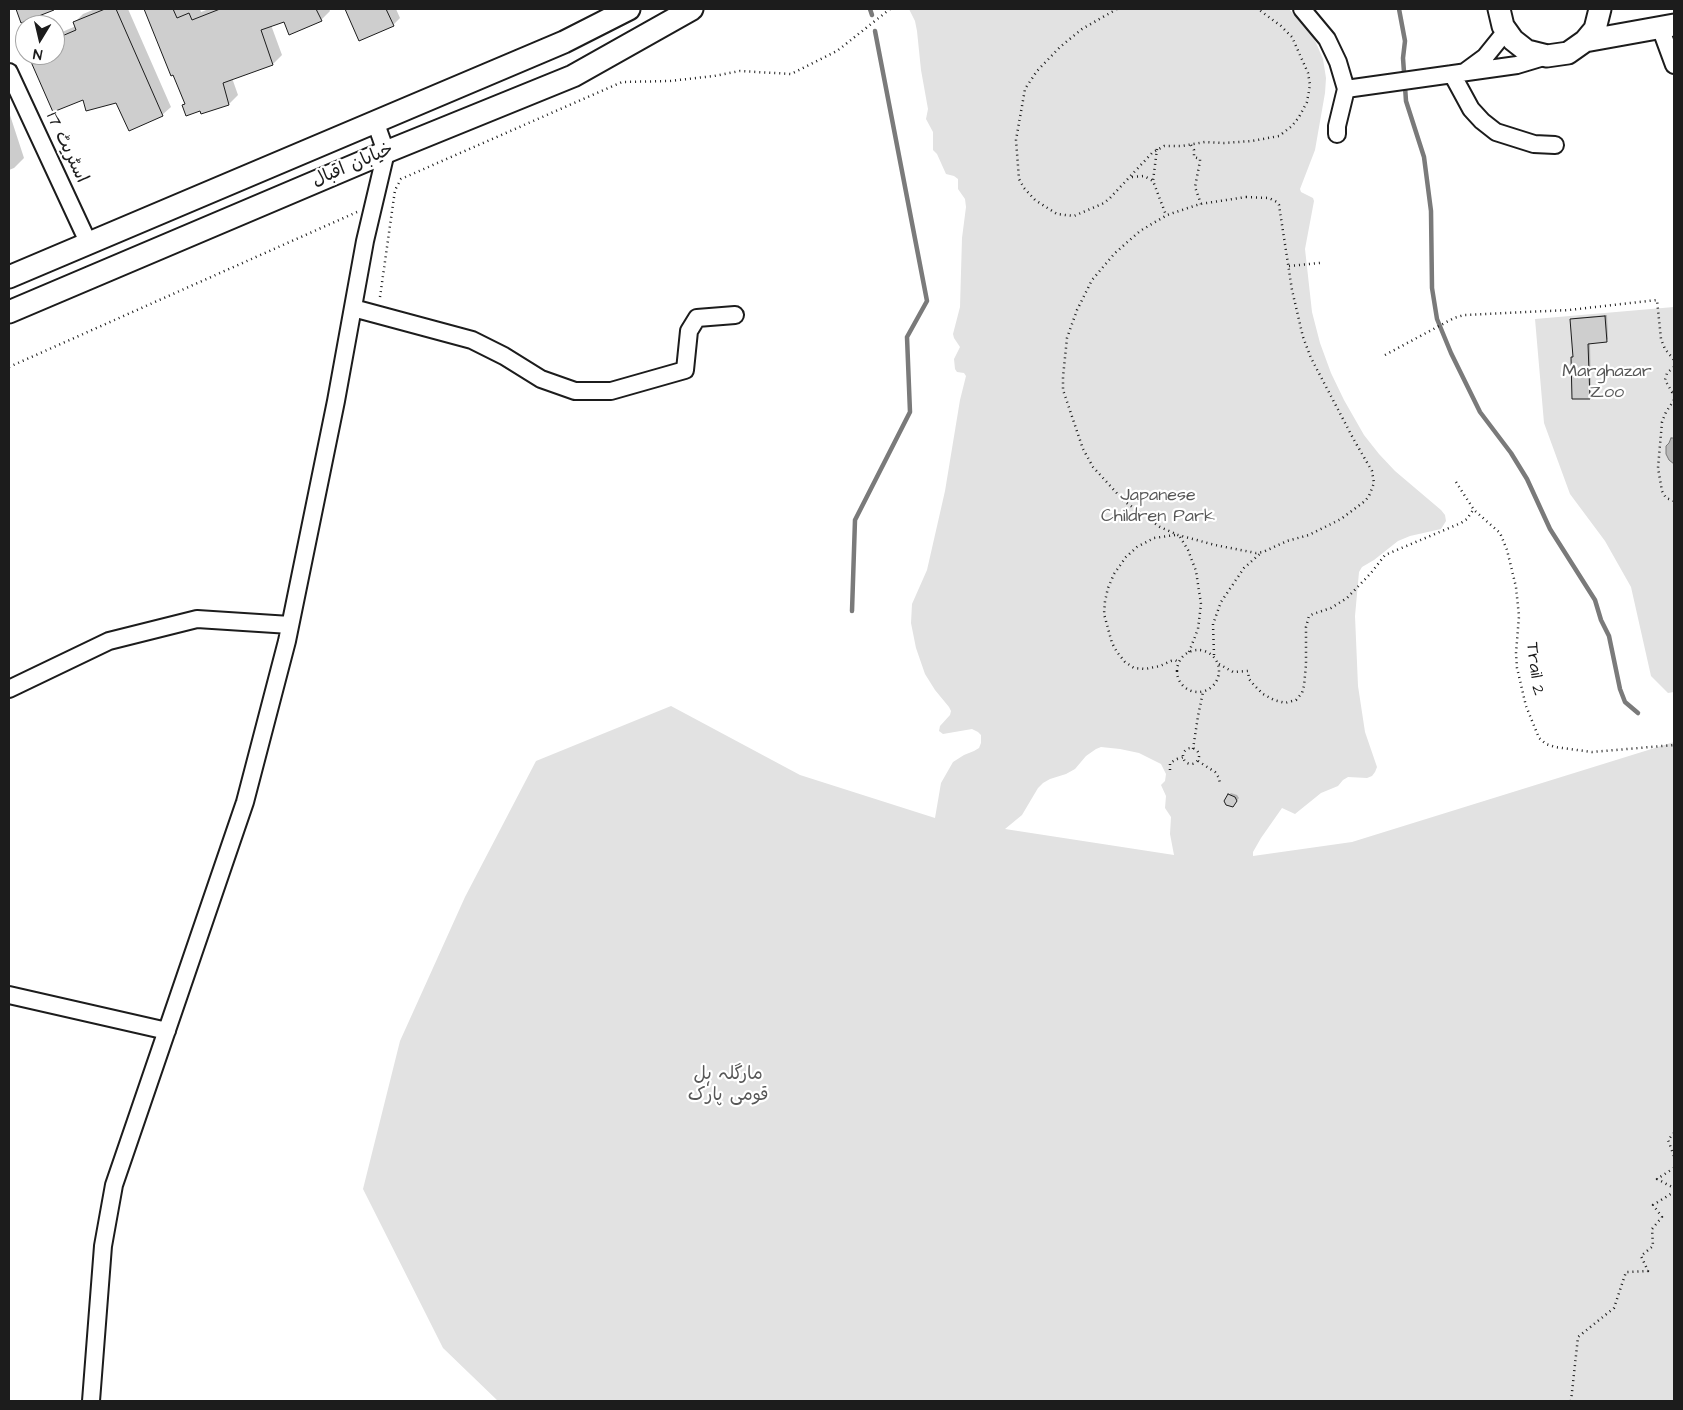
<!DOCTYPE html>
<meta charset="utf-8">
<style>
body{margin:0}
#map{position:relative;width:1683px;height:1410px;overflow:hidden;background:#fff;font-family:"Architects Daughter",sans-serif}
canvas{display:block}
.frame{position:absolute;inset:0;border:10px solid #1c1c1c;pointer-events:none}
.north{position:absolute;left:15px;top:15px;width:50px;height:50px;box-sizing:border-box;background:#fff;border:1px solid #a4a4a4;border-radius:50%;rotate:189deg;font-size:14px;font-weight:700;line-height:20px;text-align:center;color:#1c1c1c}
.north::after{content:'';display:block;margin:auto;width:18px;height:22px;background:#1c1c1c;clip-path:polygon(50% 0,100% 100%,50% 72%,0 100%)}
</style>
<div id="map">
<canvas width="1683" height="1410"></canvas>
<div class="frame"></div>
<div class="north">N</div>
</div>
<script>
const g = document.querySelector('canvas').getContext('2d');
g.lineJoin = 'round';
function fill(path, color) { g.fillStyle = color; g.fill(path, 'evenodd'); }
const toPath = rows => new Path2D(rows.map(r => 'M' + r).join(''));
function stroke(path, color, width, dash) { g.strokeStyle = color; g.lineWidth = width; g.lineCap = dash ? 'butt' : 'round'; g.setLineDash(dash || []); g.stroke(path); }
function drawText(font, color, halo, rows, align = 'center') {
  g.font = font + ' "Architects Daughter","Playpen Sans Arabic",sans-serif'; g.lineWidth = 4.5; g.setLineDash([]); g.textBaseline = 'middle'; g.strokeStyle = halo; g.fillStyle = color; for (const [text, x, y, turn = 0] of rows) {
    g.save(); g.translate(x, y); g.rotate((+turn || 0) * Math.PI / 180); g.textAlign = isNaN(turn) ? turn : align; if (halo) g.strokeText(text, 0, 0); g.fillText(text, 0, 0); g.restore();
  }
}
fill(toPath([
 [909,9,1289,9,1313,36,1323,59,1326,78,1325,93,1315,150,1300,189,1301,192,1313,198,1314,201,1305,249,1312,312,1320,343,1331,373,1344,400,1364,435,1379,454,1395,471,1441,510,1445,515,1446,521,1441,529,1410,536,1398,541,1374,560,1362,567,1359,572,1355,616,1358,686,1365,732,1377,767,1375,772,1372,776,1367,778,1348,777,1343,780,1338,786,1321,793,1295,814,1282,808,1261,838,1253,852,1253,856,1352,842,1674,742,1674,1401,498,1401,443,1348,363,1189,400,1041,465,897,536,761,671,706,800,775,935,818,941,783,953,762,964,755,974,751,979,748,981,743,981,735,978,732,972,729,943,734,939,731,940,726,950,715,951,711,949,707,935,690,925,674,916,648,911,623,912,604,927,570,945,491,960,400,966,376,964,373,957,372,955,369,954,359,960,347,954,338,953,334,960,307,962,238,966,207,965,199,958,189,958,179,954,176,946,174,937,154,933,150,933,132,926,119,928,109,921,70,917,31,915,21],
 [1101,747,1120,749,1139,753,1161,764,1166,774,1165,781,1161,785,1166,796,1165,808,1171,817,1170,834,1174,855,1005,829,1022,815,1038,788,1043,783,1050,779,1066,774,1075,769,1086,756,1096,749],
 [1674,307,1674,692,1668,693,1651,676,1631,587,1605,541,1570,494,1544,423,1535,319]
]), '#e2e2e2');
const water = toPath([
 [1671,438,1674,438,1674,464,1669,460,1666,454,1666,446,1669,443,1671,438]
]);
fill(water, '#b8b8b8');
stroke(water, '#7a7a7a', 1);
fill(toPath([
 [95,9,128,9,171,107,162,115,117,101,84,98,29,55,55,55,55,35,76,26,74,23,83,14],
 [145,9,185,9,185,10,200,9,201,12,209,9,255,9,256,12,263,9,329,9,330,11,321,20,284,21,271,25,282,55,273,64,232,78,238,95,229,104,201,110,184,105,186,103,174,73,172,74],
 [346,9,396,9,400,18,393,25,359,39],
 [9,112,24,158,14,168,9,170],
 [1607,315,1608,339,1606,341,1590,343,1591,396,1589,398,1574,356,1572,320,1574,318],
 [1231,793,1237,795,1239,798,1235,803,1229,795]
]), '#0003');
stroke(toPath([
 [870,9,872,15],
 [1399,9,1405,41,1403,58,1406,101,1424,157,1431,211,1432,288,1437,319,1451,353,1480,412,1511,453,1527,479,1550,529,1595,600,1601,620,1609,636,1620,689,1625,702,1638,713],
 [852,611,855,520,910,412,907,337,927,301,875,31]
]), '#7a7a7a', 4.5);
const building = toPath([
 [16,9,54,9,54,10,21,23,16,9],
 [105,9,116,9,163,116,129,131,116,103,86,111,83,100,53,112,28,55,55,55,55,39,76,30,73,22,105,9],
 [144,9,173,9,177,18,189,13,192,20,220,9,316,9,322,21,289,35,284,22,261,30,273,65,223,83,229,105,201,114,200,111,186,116,182,105,185,104,173,75,171,76,144,9],
 [345,9,386,9,394,26,359,41,345,9],
 [1605,316,1607,342,1588,344,1590,399,1572,399,1571,357,1573,357,1570,319,1605,316],
 [1228,794,1235,797,1237,801,1233,807,1226,805,1224,801,1228,794]
]);
fill(building, '#cecece');
stroke(building, '#1c1c1c', 1);
const minor = toPath([
 [1302,9,1327,39,1338,62,1346,89],
 [1660,27,1674,65],
 [1466,71,1485,57,1506,31],
 [9,72,88,242],
 [1452,74,1471,109,1482,121,1496,132,1534,144,1555,145],
 [1337,134,1337,126,1346,89,1517,65,1547,56],
 [353,308,472,340,504,356,541,379,575,391,611,391,685,370,689,331,697,318,735,315],
 [9,689,109,641,197,619,290,625],
 [9,995,167,1031],
 [91,1401,103,1246,114,1185,245,802,287,641,336,401,365,241,386,152,375,121]
]);
const major = toPath([
 [1499,9,1503,26,1513,40,1527,51,1547,56,1568,53,1585,41,1595,29,1600,9],
 [1585,41,1674,25],
 [9,277,564,42,629,9],
 [9,312,386,152,573,76,692,9]
]);
stroke(minor, '#1c1c1c', 20);
stroke(major, '#1c1c1c', 25);
stroke(toPath([
 [1117,9,1082,29,1060,47,1037,71,1025,89,1016,140,1019,179,1024,188,1035,200,1057,214,1074,216,1104,203,1110,198,1152,153,1164,146,1182,146,1205,142,1224,143,1252,141,1279,136,1292,126,1299,117,1307,102,1310,85,1308,73,1292,37,1281,26,1258,9],
 [1191,145,1194,150,1194,157,1200,159,1200,161,1195,187,1201,204],
 [1157,149,1153,181,1166,215],
 [1132,177,1144,176,1153,181],
 [1246,197,1269,198,1277,202,1279,205,1292,290,1303,337,1311,358,1354,440,1372,471,1374,483,1369,496,1365,501,1341,519,1309,535,1287,541,1263,552,1256,553,1215,545,1178,535,1160,527,1124,501,1093,467,1083,449,1063,390,1063,377,1067,338,1077,310,1092,280,1115,253,1140,231,1167,215,1200,204,1246,197],
 [1289,266,1320,263],
 [380,297,395,190,401,179,622,82,670,81,714,76,740,71,791,74,837,51,890,9],
 [1385,355,1454,318,1464,315,1569,310,1657,300,1661,339,1665,349,1674,360],
 [9,367,357,212],
 [1674,367,1667,373,1665,380,1672,392,1674,392],
 [1674,400,1666,412,1662,422,1658,468,1662,491,1666,498,1674,501],
 [1456,482,1474,510,1500,533,1507,550,1516,587,1519,616,1516,653,1517,668,1526,706,1539,738,1546,744,1555,747,1592,752,1674,745],
 [1175,535,1154,538,1137,547,1126,557,1114,574,1108,588,1105,601,1104,614,1112,643,1117,652,1125,662,1134,668,1145,669,1160,666,1171,661,1175,660,1179,662],
 [1180,537,1188,550,1196,571,1201,604,1198,629,1189,652],
 '1177 671a21 21 0 1 1 42 0a21 21 0 1 1-42 0Z',
 [1214,655,1213,624,1221,602,1244,568,1262,552],
 [1219,664,1233,672,1248,671,1249,679,1254,685,1263,694,1274,700,1285,703,1296,700,1302,693,1304,686,1306,665,1306,627,1309,616,1313,614,1331,608,1347,598,1371,573,1385,555,1461,523,1467,519,1473,510],
 '1183 756a8 8 0 1 1 16 0a8 8 0 1 1-16 0Z',
 [1193,749,1198,716,1203,692],
 [1198,761,1215,772,1219,778,1220,784],
 [1170,770,1170,763,1177,759,1184,757],
 [1674,1133,1668,1140,1674,1156],
 [1674,1168,1657,1179,1674,1188],
 [1571,1401,1578,1337,1614,1308,1626,1272,1648,1271,1641,1256,1653,1246,1652,1229,1662,1217,1653,1205,1674,1192]
]), '#1c1c1c', 2.5, [1, 4]);
stroke(minor, '#fff', 16);
stroke(major, '#fff', 21);
drawText('18px', '#1c1c1c', '#fff', [
 ["اسٹریٹ 17",66,148,65],
 ["خیابان اقبال",353,166,-23],
 ["Trail 2",1534,669,83]
]);
drawText('18px', '#575757', '#fff', [
 ["Marghazar",1607,372],
 ["Zoo",1607,393],
 ["Japanese",1158,496],
 ["Children Park",1158,517],
 ["مارگلہ ہل",728,1075],
 ["قومی پارک",728,1096]
]);
</script>
